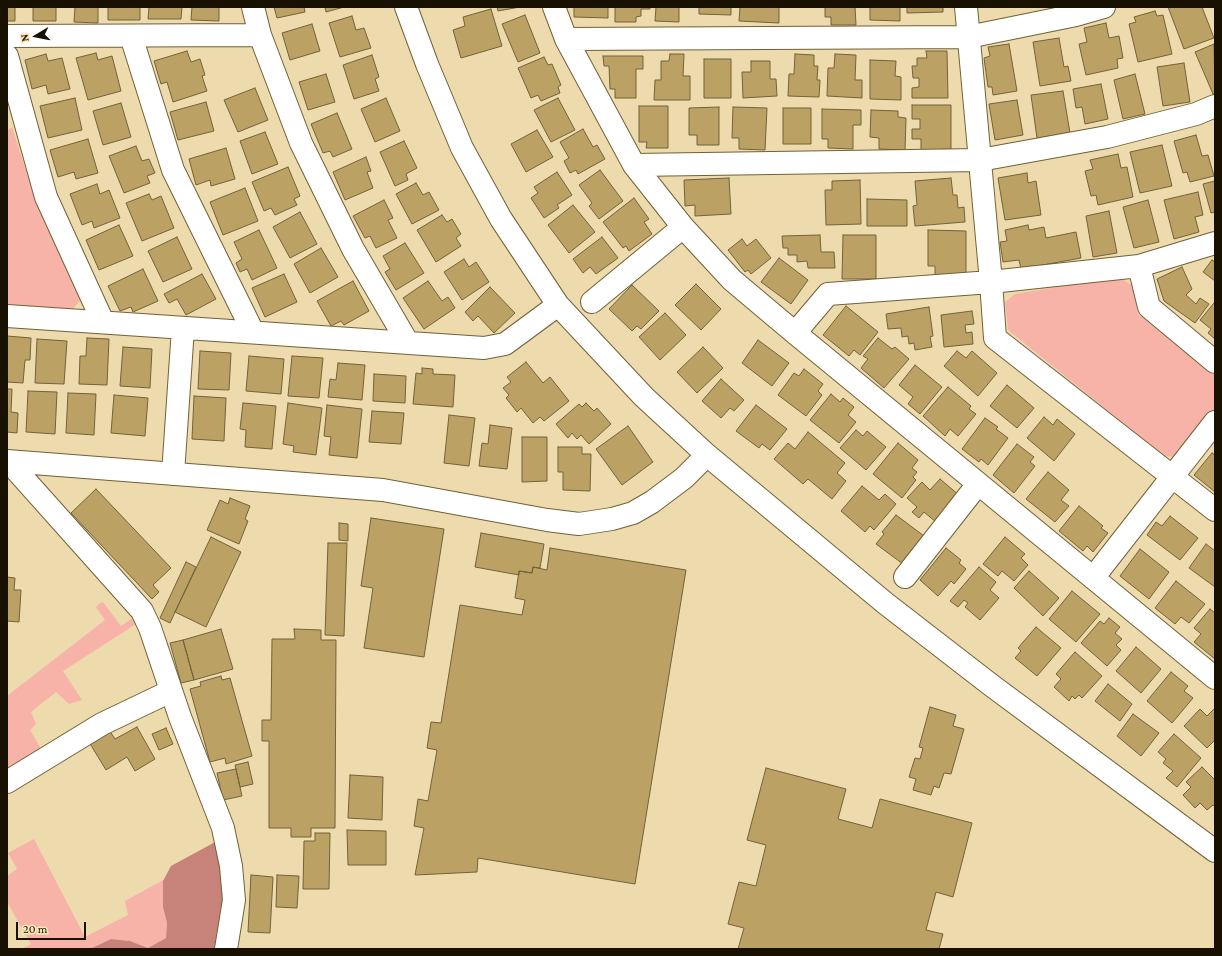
<!DOCTYPE html>
<style>
body{margin:0}
#map{position:relative;width:1222px;height:956px;overflow:hidden;background:#eddaad;font-family:"Crimson Pro",serif}
canvas{display:block}
.frame{position:absolute;inset:0;border:8px solid #181102;pointer-events:none}
.north{position:absolute;left:16px;top:16px;width:40px;height:40px;-webkit-text-stroke:3px #fae7ba;paint-order:stroke;rotate:260deg;font-size:11px;font-weight:700;line-height:16px;text-align:center;color:#181102}
.north::after{content:'';display:block;margin:auto;width:14px;height:18px;background:#181102;clip-path:polygon(50% 0,100% 100%,50% 72%,0 100%)}
.scale{position:absolute;left:16px;top:922px;width:70px;height:18px;box-sizing:border-box;border:2px solid #181102;border-top:0;padding-left:5px;font-size:12px;line-height:14px;white-space:nowrap;color:#181102;-webkit-text-stroke:3px #fae7ba;paint-order:stroke}
</style>
<div id="map">
<canvas width="1222" height="956"></canvas>
<div class="frame"></div>
<div class="north">N</div>
<div class="scale">20 m</div>
</div>
<script>
const g = document.querySelector('canvas').getContext('2d');
g.lineJoin = 'round';
function fill(path, color) { g.fillStyle = color; g.fill(path, 'evenodd'); }
const toPath = rows => new Path2D(rows.map(r => 'M' + r).join(''));
function stroke(path, color, width, dash) { g.strokeStyle = color; g.lineWidth = width; g.lineCap = dash ? 'butt' : 'round'; g.setLineDash(dash || []); g.stroke(path); }
fill(toPath([
 [12,127,36,202,82,298,72,310,7,305,7,131],
 [1118,277,1132,285,1138,314,1215,374,1215,409,1176,457,1164,456,1008,330,1005,302,1015,294],
 [103,602,121,626,134,617,136,624,63,671,82,700,69,704,56,692,31,712,36,724,30,730,43,752,7,773,7,696,105,620,96,607,100,603],
 [34,839,85,937,128,915,125,901,163,880,163,907,167,923,166,938,148,948,130,941,111,939,90,949,22,949,31,944,7,902,7,876,17,869,8,853]
]), '#f7b3a8');
fill(toPath([
 [217,841,223,867,223,898,214,949,90,949,111,939,130,941,148,948,166,938,167,923,163,907,163,881,171,866]
]), '#c78379');
const building = toPath([
 [7,7,15,7,15,21,7,21,7,7],
 [26,7,56,7,56,21,33,21,33,7,26,7],
 [75,7,98,7,98,23,74,22,75,7],
 [108,7,140,7,140,20,108,20,108,7],
 [149,7,182,7,181,19,148,19,149,7],
 [192,7,219,7,219,21,191,20,192,7],
 [274,7,304,7,305,12,277,18,274,7],
 [325,7,344,7,326,12,325,7],
 [497,7,520,7,498,11,497,7],
 [574,7,608,7,608,18,574,17,574,7],
 [615,7,650,7,650,9,641,9,641,16,636,17,636,22,615,22,615,7],
 [656,7,679,7,679,22,655,21,656,7],
 [699,7,731,7,731,15,699,14,699,7],
 [740,7,779,7,779,23,739,21,740,7],
 [825,7,855,7,856,25,831,25,831,17,825,17,825,7],
 [870,7,900,7,900,21,870,20,870,7],
 [907,7,943,7,943,12,907,13,907,7],
 [1168,7,1202,7,1214,38,1184,49,1168,7],
 [491,9,502,46,461,58,453,30,465,26,463,17,491,9],
 [1155,11,1157,16,1163,15,1172,54,1138,62,1129,24,1136,22,1134,17,1155,11],
 [525,15,540,53,518,62,502,24,525,15],
 [352,16,356,30,364,28,371,48,340,57,329,23,352,16],
 [1106,23,1109,38,1119,36,1123,58,1117,59,1118,68,1086,75,1079,44,1087,42,1084,28,1106,23],
 [312,24,320,51,290,60,282,33,312,24],
 [1059,38,1064,67,1068,66,1071,81,1040,86,1033,42,1059,38],
 [1009,44,1017,91,993,95,992,87,988,87,984,58,990,56,988,47,1009,44],
 [1214,44,1215,94,1213,94,1195,52,1214,44],
 [187,51,191,62,200,59,205,75,202,76,207,91,173,102,167,82,161,84,154,61,187,51],
 [926,51,947,51,948,98,912,98,912,88,919,87,919,78,913,78,912,66,917,66,917,58,927,58,926,51],
 [96,53,98,60,112,56,121,91,88,100,76,58,96,53],
 [46,54,48,61,62,58,70,89,48,94,46,85,32,89,25,60,46,54],
 [670,54,684,54,683,76,690,76,690,100,654,100,655,80,661,80,661,61,669,61,670,54],
 [795,54,814,55,814,66,818,66,817,80,820,80,819,97,788,96,789,74,794,74,795,54],
 [835,54,856,55,855,80,862,80,862,98,827,96,828,68,834,68,835,54],
 [372,55,379,77,375,79,379,91,354,99,343,65,372,55],
 [603,56,643,56,643,69,636,69,636,98,615,98,615,89,610,89,609,66,604,66,603,56],
 [544,57,548,65,552,64,561,85,558,87,560,93,541,101,538,95,531,98,518,68,544,57],
 [704,59,731,59,731,98,704,98,704,59],
 [870,60,896,61,895,76,901,77,901,100,870,99,870,60],
 [751,61,770,61,770,79,776,79,777,96,743,98,742,72,751,72,751,61],
 [1184,63,1190,102,1163,106,1157,67,1184,63],
 [326,74,335,102,308,110,299,82,326,74],
 [1135,74,1145,114,1123,119,1114,80,1135,74],
 [1101,84,1108,119,1085,124,1082,107,1076,108,1073,89,1101,84],
 [255,88,268,120,238,132,224,100,255,88],
 [1063,91,1070,133,1037,138,1031,95,1063,91],
 [75,98,82,130,48,138,40,106,75,98],
 [386,98,400,131,375,142,361,109,386,98],
 [558,98,575,130,551,142,534,110,558,98],
 [1017,100,1023,135,995,140,989,104,1017,100],
 [206,102,214,131,178,140,170,112,206,102],
 [121,103,131,137,103,145,93,111,121,103],
 [912,105,951,105,951,149,921,150,921,139,912,139,912,129,920,129,920,119,912,119,912,105],
 [639,106,668,106,668,148,646,148,647,142,639,142,639,106],
 [719,107,719,145,697,145,697,135,689,135,689,108,719,107],
 [733,107,767,108,765,150,739,149,739,138,732,138,733,107],
 [783,108,811,108,811,144,783,144,783,108],
 [822,109,861,110,861,125,853,125,853,149,828,148,828,139,822,139,822,109],
 [871,110,898,111,898,117,906,118,905,150,879,149,879,138,870,137,871,110],
 [337,113,352,149,333,157,330,151,323,153,311,124,337,113],
 [583,129,593,147,597,145,605,159,578,174,576,170,570,173,564,161,569,158,560,142,583,129],
 [537,130,553,157,526,172,511,144,537,130],
 [265,132,278,164,252,174,240,141,265,132],
 [1196,135,1202,156,1208,155,1214,176,1190,182,1187,172,1183,173,1174,141,1196,135],
 [88,139,98,173,76,179,74,172,58,177,50,150,88,139],
 [404,141,417,168,406,174,408,180,395,186,380,152,404,141],
 [1162,145,1172,186,1140,193,1130,152,1162,145],
 [136,146,142,161,149,159,155,173,147,176,150,183,124,193,109,156,136,146],
 [226,148,235,179,211,186,210,180,196,185,189,159,226,148],
 [1118,154,1121,168,1127,167,1133,197,1098,205,1096,195,1091,196,1085,171,1093,169,1090,160,1118,154],
 [366,157,371,171,367,172,373,188,345,200,333,172,366,157],
 [288,167,300,196,294,199,297,205,275,215,271,208,264,211,252,182,288,167],
 [600,170,623,201,599,219,589,206,592,203,579,185,600,170],
 [557,172,572,195,557,205,559,208,544,218,531,198,538,193,534,187,557,172],
 [1027,173,1028,183,1036,181,1041,215,1005,220,998,178,1027,173],
 [729,178,731,214,695,216,695,205,685,206,684,180,729,178],
 [951,178,953,195,957,195,958,208,964,207,965,222,915,226,913,206,917,205,915,181,951,178],
 [860,180,861,224,826,225,825,190,832,190,832,181,860,180],
 [1215,181,1215,212,1211,213,1203,184,1215,181],
 [416,183,423,195,429,192,439,210,412,224,396,194,416,183],
 [97,184,100,194,109,190,120,218,94,228,92,221,82,225,70,194,97,184],
 [245,188,258,221,223,235,210,202,245,188],
 [1198,192,1203,215,1195,217,1199,232,1174,239,1164,200,1198,192],
 [149,194,152,200,161,196,174,228,142,241,126,203,149,194],
 [634,198,649,219,644,222,652,234,629,251,626,246,623,248,603,222,634,198],
 [867,199,907,200,907,226,867,226,867,199],
 [384,200,393,218,388,220,397,238,376,248,370,236,365,238,353,216,384,200],
 [1148,200,1159,242,1134,248,1123,207,1148,200],
 [573,205,595,232,569,253,548,225,573,205],
 [1109,211,1117,253,1093,257,1086,216,1109,211],
 [300,212,317,244,290,258,273,227,300,212],
 [442,215,447,222,452,219,461,234,456,238,461,246,436,262,417,230,442,215],
 [119,225,133,256,99,270,86,240,119,225],
 [1028,225,1029,230,1044,227,1046,238,1076,232,1081,258,1021,269,1019,260,1003,262,1000,242,1007,241,1005,230,1028,225],
 [259,230,277,268,252,280,247,269,240,272,236,263,242,259,234,242,259,230],
 [928,230,966,231,966,275,935,275,935,266,928,266,928,230],
 [820,235,821,252,834,252,835,268,808,268,807,261,797,262,797,255,788,255,788,248,783,248,782,236,820,235],
 [843,235,876,235,876,279,842,279,843,235],
 [177,237,192,269,163,282,148,251,177,237],
 [602,237,618,258,596,274,590,267,583,273,573,259,602,237],
 [742,239,747,246,756,239,771,258,751,274,748,270,745,272,728,250,742,239],
 [405,243,424,273,396,290,385,272,390,269,383,256,405,243],
 [321,248,338,277,310,293,294,264,321,248],
 [779,258,808,280,791,304,761,282,779,258],
 [464,259,469,267,476,262,489,282,462,300,444,272,464,259],
 [1212,260,1215,262,1215,281,1203,272,1212,260],
 [1182,267,1192,289,1186,295,1196,304,1200,298,1209,304,1195,323,1164,301,1157,279,1182,267],
 [143,269,158,301,133,312,131,307,120,311,108,286,143,269],
 [202,274,216,299,186,315,177,299,169,303,164,294,202,274],
 [284,274,297,302,265,317,252,288,284,274],
 [353,281,369,311,344,325,341,321,331,326,317,301,353,281],
 [428,281,442,301,448,297,455,308,424,329,403,298,428,281],
 [696,284,721,309,701,330,675,305,696,284],
 [632,285,659,311,641,329,637,326,632,331,609,309,632,285],
 [490,287,515,313,494,333,478,316,473,321,465,312,490,287],
 [1214,303,1215,303,1215,339,1208,333,1211,329,1200,320,1214,303],
 [846,306,878,332,860,355,854,350,849,356,823,335,846,306],
 [929,307,933,336,930,337,932,347,915,350,914,343,909,344,908,336,902,337,901,328,888,329,886,314,929,307],
 [972,311,974,324,965,325,966,333,972,332,973,344,944,347,941,315,972,311],
 [665,313,686,335,660,360,639,337,665,313],
 [7,336,31,338,30,360,25,360,23,383,7,382,7,336],
 [87,338,109,339,107,385,79,384,80,356,86,356,87,338],
 [878,338,892,349,895,347,909,359,884,388,861,368,868,359,863,356,878,338],
 [37,339,67,341,64,384,35,383,37,339],
 [758,340,789,363,772,386,742,363,758,340],
 [123,347,152,349,150,388,120,386,123,347],
 [703,347,723,368,697,393,677,372,703,347],
 [200,351,231,353,229,390,198,389,200,351],
 [957,351,966,358,972,351,997,373,978,396,944,366,957,351],
 [249,356,284,359,281,394,246,391,249,356],
 [292,356,323,358,319,398,288,396,292,356],
 [526,362,543,383,550,377,569,401,544,421,540,417,533,423,521,408,517,412,506,398,509,395,503,388,511,382,507,377,526,362],
 [338,363,365,365,362,400,328,397,330,379,336,380,338,363],
 [915,365,942,387,920,414,908,404,913,397,899,385,915,365],
 [422,368,433,369,433,374,455,375,453,407,413,404,416,373,422,374,422,368],
 [804,369,823,384,818,391,822,395,806,416,778,395,794,373,799,376,804,369],
 [374,374,406,376,405,403,373,401,374,374],
 [721,379,744,400,734,411,730,408,721,418,702,401,721,379],
 [1007,385,1034,408,1017,428,990,406,1007,385],
 [948,387,971,406,969,409,976,414,958,436,950,429,945,436,923,416,948,387],
 [7,389,12,389,11,412,18,413,17,433,7,432,7,389],
 [28,391,57,392,55,434,26,432,28,391],
 [68,393,96,394,94,435,66,433,68,393],
 [831,394,840,402,843,398,854,407,848,415,856,422,839,443,810,420,831,394],
 [114,395,148,398,145,436,111,433,114,395],
 [194,396,226,398,224,441,192,439,194,396],
 [243,403,276,406,272,449,245,447,246,430,240,429,243,403],
 [288,403,322,408,316,455,293,452,294,446,283,444,288,403],
 [586,403,594,411,597,408,611,424,589,444,581,435,577,439,572,433,568,438,556,424,579,404,582,407,586,403],
 [327,405,362,409,357,458,329,455,331,437,324,436,327,405],
 [756,405,787,429,770,450,762,444,759,448,736,431,756,405],
 [372,411,404,413,401,444,369,442,372,411],
 [449,415,475,418,469,466,444,463,449,415],
 [1044,417,1053,425,1057,419,1075,434,1054,461,1027,438,1044,417],
 [985,418,998,427,996,429,1008,438,988,465,981,459,979,462,962,449,985,418],
 [490,425,512,428,507,469,479,466,482,443,488,444,490,425],
 [628,426,653,462,622,485,596,449,628,426],
 [856,430,863,436,867,431,886,447,866,470,840,448,856,430],
 [808,432,845,463,837,473,846,481,832,499,808,479,803,484,774,459,788,443,795,449,808,432],
 [522,437,547,437,547,481,522,482,522,437],
 [898,443,918,460,912,468,917,472,913,477,916,480,902,498,873,474,898,443],
 [1017,444,1034,457,1030,462,1035,466,1014,493,993,475,1017,444],
 [558,447,582,447,582,454,591,454,590,491,563,490,563,472,558,472,558,447],
 [1212,453,1215,455,1215,492,1194,475,1212,453],
 [1048,472,1069,490,1061,500,1069,506,1055,522,1026,499,1048,472],
 [940,479,960,496,936,522,924,512,919,518,912,512,917,507,907,498,922,482,930,490,940,479],
 [862,486,879,500,885,494,896,504,874,530,870,526,865,532,841,511,862,486],
 [96,489,171,568,153,585,159,592,152,599,71,513,96,489],
 [230,498,250,506,245,519,248,521,239,544,207,530,220,500,228,504,230,498],
 [1079,506,1103,526,1101,528,1108,533,1093,552,1087,546,1083,551,1059,531,1079,506],
 [896,515,924,536,903,564,876,544,884,534,882,532,896,515],
 [1170,516,1198,538,1180,560,1147,535,1156,522,1162,526,1170,516],
 [371,518,444,529,424,657,364,648,373,588,361,586,371,518],
 [339,523,348,524,348,541,339,540,339,523],
 [481,533,544,544,540,568,533,567,532,573,519,571,519,575,475,567,481,533],
 [211,537,241,552,206,627,175,612,211,537],
 [1005,537,1025,554,1021,558,1028,565,1014,581,1002,571,998,576,983,564,1005,537],
 [328,543,347,543,344,636,325,635,328,543],
 [1206,544,1215,551,1215,587,1189,568,1206,544],
 [550,548,686,570,635,884,478,858,477,872,415,875,424,828,414,826,418,799,428,801,437,750,427,748,431,722,441,723,460,605,522,615,525,600,515,598,519,571,532,573,533,567,547,570,550,548],
 [946,548,961,560,959,563,966,569,954,584,951,581,938,596,920,580,946,548],
 [1140,549,1169,572,1149,599,1120,576,1140,549],
 [186,562,196,567,170,623,160,618,186,562],
 [979,567,996,582,990,590,999,598,980,620,965,607,968,603,964,600,958,607,950,601,979,567],
 [1029,571,1059,598,1043,616,1014,588,1029,571],
 [7,577,15,578,14,590,21,590,19,622,7,621,7,577],
 [1176,581,1205,604,1189,623,1181,617,1175,624,1155,608,1176,581],
 [1072,591,1100,614,1076,642,1049,619,1072,591],
 [1210,609,1215,613,1215,659,1194,642,1201,634,1194,628,1210,609],
 [1109,618,1120,627,1115,633,1122,639,1116,645,1121,650,1107,666,1081,643,1100,621,1104,624,1109,618],
 [1036,627,1061,648,1037,676,1015,658,1021,651,1018,648,1036,627],
 [221,629,233,669,194,680,183,640,221,629],
 [294,629,321,630,321,640,336,640,335,828,311,828,311,837,291,837,291,828,269,828,269,741,262,741,262,720,271,720,272,639,295,639,294,629],
 [183,640,194,680,181,683,170,643,183,640],
 [1136,647,1161,669,1141,693,1116,671,1136,647],
 [1075,652,1102,676,1082,698,1079,695,1075,699,1072,696,1069,701,1054,687,1061,679,1056,674,1075,652],
 [1171,672,1188,686,1184,691,1193,698,1172,723,1147,701,1171,672],
 [221,676,222,680,230,678,252,756,226,764,225,758,210,762,190,689,201,686,200,682,221,676],
 [1108,684,1132,704,1120,721,1095,701,1108,684],
 [930,707,956,715,953,726,964,729,951,774,944,773,939,788,934,786,931,795,913,790,916,779,909,777,915,758,920,759,923,748,919,747,930,707],
 [1215,708,1215,740,1207,748,1184,726,1200,709,1207,716,1215,708],
 [1133,714,1159,733,1141,756,1117,736,1133,714],
 [137,727,155,759,135,771,127,757,106,770,89,742,109,730,115,739,137,727],
 [166,728,173,744,159,750,152,734,166,728],
 [1174,734,1201,758,1177,787,1166,778,1173,771,1163,763,1166,759,1158,752,1174,734],
 [248,762,253,784,240,787,235,765,248,762],
 [1202,767,1215,780,1215,807,1213,805,1207,810,1200,803,1195,808,1183,795,1191,787,1186,782,1202,767],
 [766,768,846,789,838,819,872,828,880,799,972,823,953,897,936,892,926,930,943,934,939,949,738,949,744,928,728,924,739,882,756,886,766,845,747,840,766,768],
 [236,769,242,796,223,800,217,773,236,769],
 [350,775,383,777,382,820,348,818,350,775],
 [347,830,386,831,386,865,348,865,347,830],
 [315,833,330,833,329,889,303,889,304,841,315,841,315,833],
 [251,875,273,877,270,933,248,932,251,875],
 [277,875,299,876,297,908,276,907,277,875]
]);
fill(building, '#bba264');
stroke(building, '#726238', 1);
const minor = toPath([
 [253,7,260,35,301,143,353,249,408,343],
 [406,7,427,64,462,148,501,219,558,305,644,397,707,455,885,603,991,685,1215,851],
 [554,7,566,39,634,165,683,227,732,280,795,333,1215,678],
 [966,7,991,282,995,338,1215,510],
 [7,36,260,35],
 [131,36,173,170,253,332],
 [566,39,968,37,1076,15,1104,7],
 [7,56,46,197,103,322],
 [634,165,980,160,1107,137,1196,114,1215,106],
 [1139,266,1149,307,1215,362],
 [592,302,683,227],
 [7,316,484,348,505,344,558,305],
 [795,333,828,294,991,282,1139,266,1215,243],
 [7,461,383,490,547,520,579,524,612,519,633,513,652,502,684,478,707,455],
 [8,461,142,611,150,628,180,717,223,828,231,866,234,900,226,949],
 [173,474,183,328],
 [905,577,978,484],
 [1093,578,1215,422],
 [7,782,102,724,171,691]
]);
stroke(minor, '#716137', 24);
stroke(minor, '#fff', 22);
</script>
